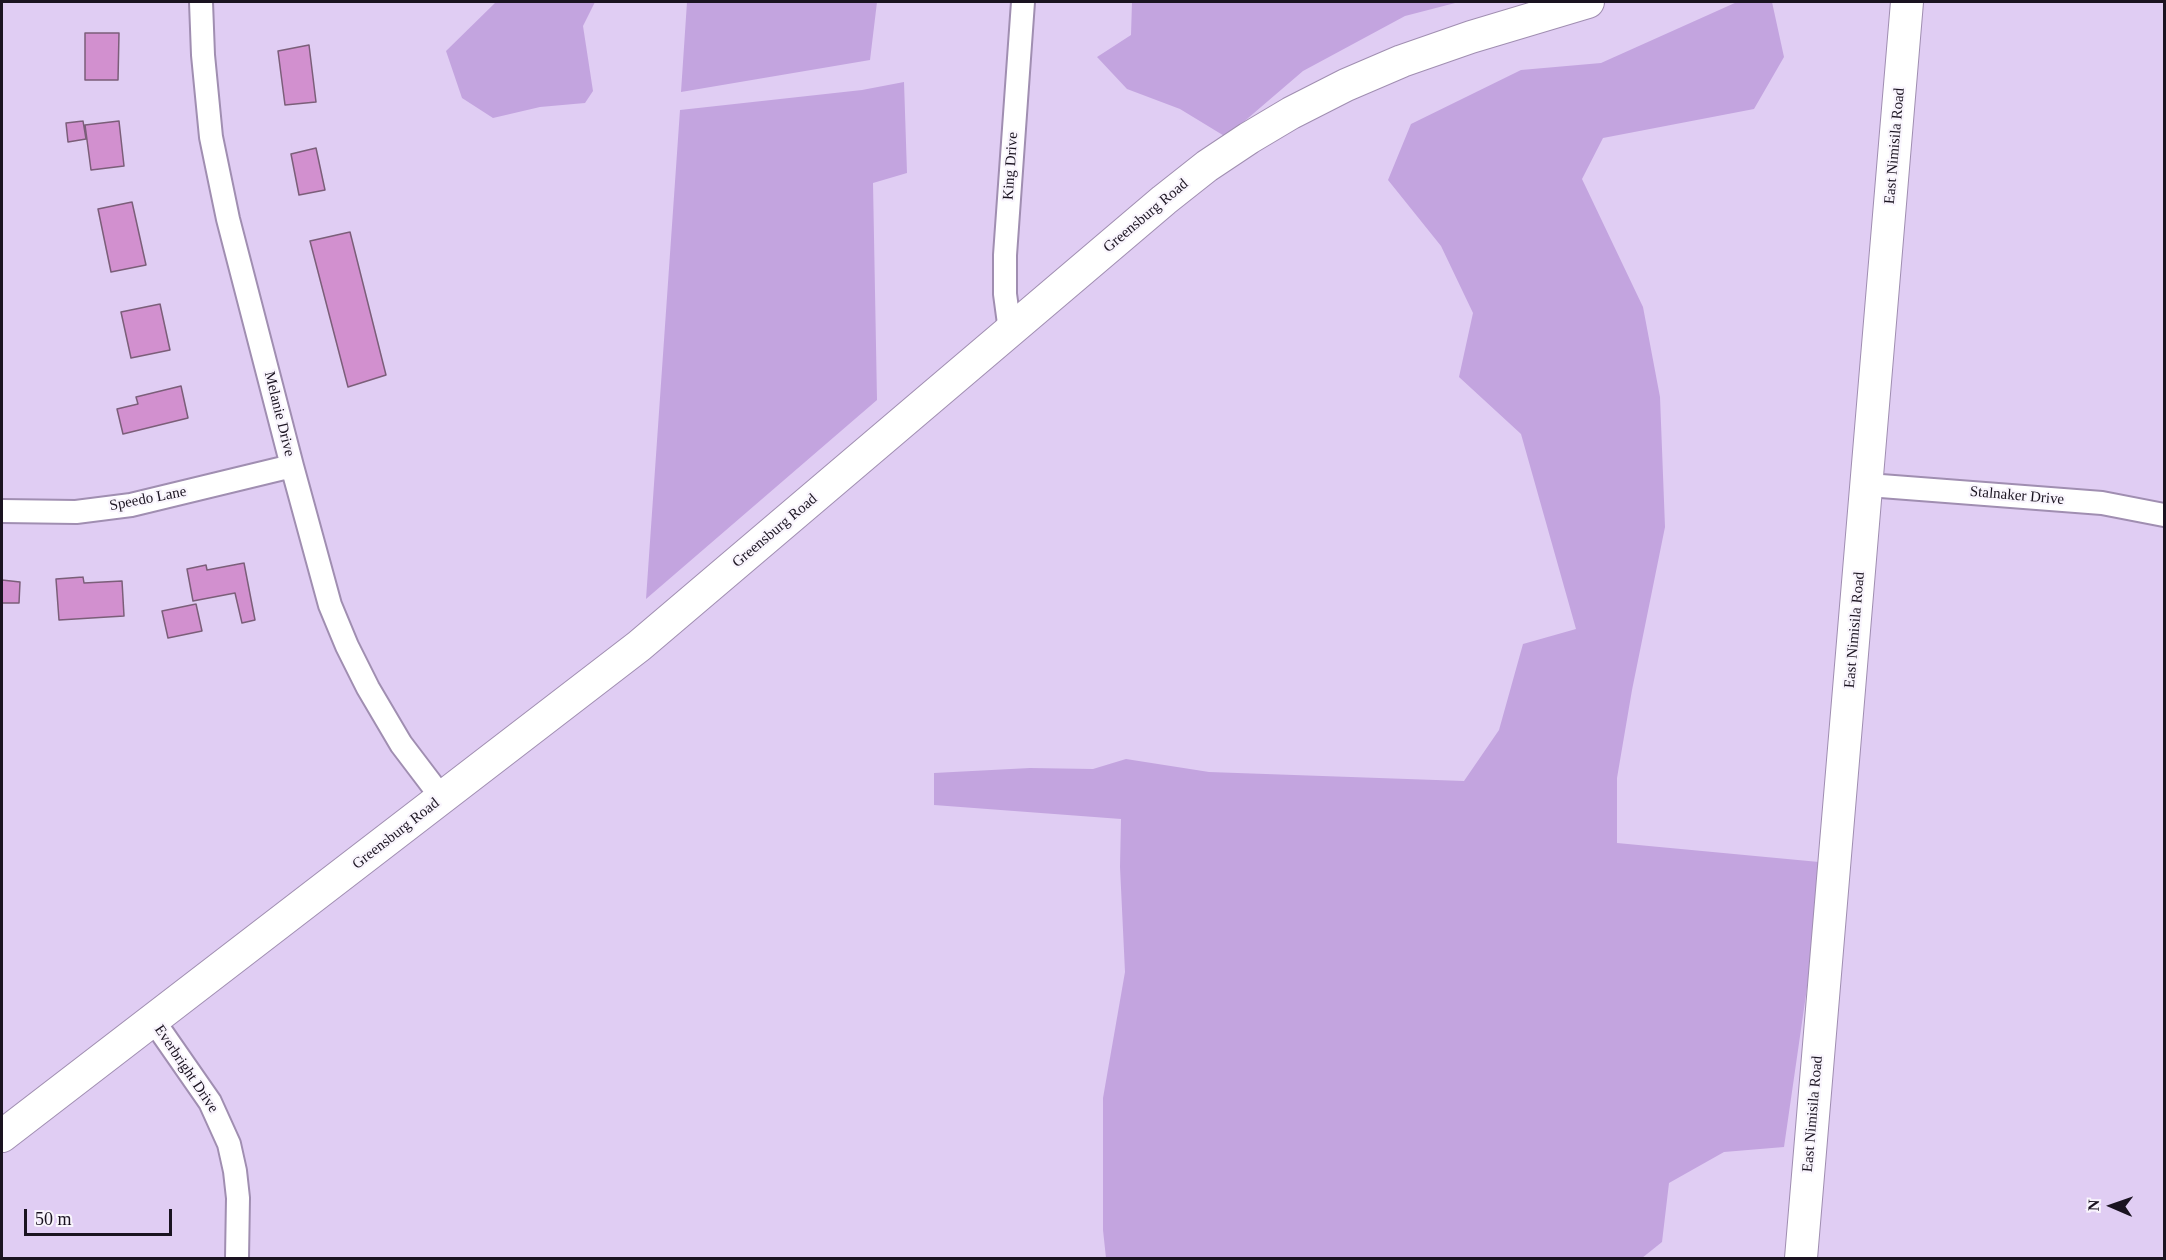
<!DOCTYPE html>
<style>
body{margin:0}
#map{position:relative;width:2166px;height:1260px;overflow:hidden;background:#e0cdf3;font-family:Georgia,serif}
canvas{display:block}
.frame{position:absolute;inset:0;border:3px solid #1a1320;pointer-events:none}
.north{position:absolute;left:2082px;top:1176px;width:60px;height:60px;-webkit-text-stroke:4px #f9f5fd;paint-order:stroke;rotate:272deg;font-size:16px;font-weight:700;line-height:24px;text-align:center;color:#1a1320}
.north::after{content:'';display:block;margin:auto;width:21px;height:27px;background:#1a1320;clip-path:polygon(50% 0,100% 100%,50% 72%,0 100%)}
.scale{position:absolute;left:24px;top:1209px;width:148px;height:27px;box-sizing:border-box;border:3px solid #1a1320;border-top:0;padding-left:8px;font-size:18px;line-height:21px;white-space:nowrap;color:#1a1320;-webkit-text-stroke:4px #f9f5fd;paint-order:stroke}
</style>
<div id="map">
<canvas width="2166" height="1260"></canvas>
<div class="frame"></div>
<div class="north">N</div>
<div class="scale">50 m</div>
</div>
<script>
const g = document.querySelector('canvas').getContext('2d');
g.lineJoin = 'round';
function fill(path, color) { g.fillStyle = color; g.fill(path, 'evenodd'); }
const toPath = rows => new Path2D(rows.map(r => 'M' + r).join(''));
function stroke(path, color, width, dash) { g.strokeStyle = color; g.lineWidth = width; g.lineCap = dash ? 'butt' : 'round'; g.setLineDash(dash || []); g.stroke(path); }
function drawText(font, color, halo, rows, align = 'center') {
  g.font = font + ' Georgia,serif'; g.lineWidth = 4.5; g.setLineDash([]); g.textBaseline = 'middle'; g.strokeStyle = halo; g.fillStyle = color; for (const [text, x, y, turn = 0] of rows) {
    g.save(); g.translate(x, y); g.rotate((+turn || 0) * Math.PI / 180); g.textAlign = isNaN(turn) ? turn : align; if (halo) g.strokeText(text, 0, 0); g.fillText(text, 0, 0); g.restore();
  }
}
fill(toPath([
 [496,2,595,2,583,26,593,91,585,103,540,107,493,118,462,98,446,51],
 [687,2,877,2,870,60,681,92],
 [1132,2,1459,2,1405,16,1303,71,1226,137,1180,109,1127,89,1097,57,1131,35],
 [1737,2,1772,2,1784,57,1754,109,1603,138,1582,179,1643,307,1660,397,1665,527,1632,690,1617,778,1617,843,1819,862,1810,967,1784,1147,1724,1152,1669,1183,1662,1242,1642,1258,1106,1258,1103,1230,1103,1098,1125,972,1120,867,1121,819,934,805,934,773,1030,768,1093,769,1126,759,1209,772,1464,781,1499,730,1523,644,1576,629,1521,434,1459,377,1473,313,1441,246,1388,180,1411,124,1521,70,1601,63],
 [904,82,907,173,873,183,877,400,646,599,680,110,862,90]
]), '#c3a4df');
const building = toPath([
 [85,33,119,33,118,80,85,80,85,33],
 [309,45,316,102,285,105,278,51,309,45],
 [83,121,86,139,68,142,66,123,83,121],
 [119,121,124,166,91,170,85,125,119,121],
 [316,148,325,190,299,195,291,154,316,148],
 [132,202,146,265,111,272,98,209,132,202],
 [350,232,386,375,348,387,310,241,350,232],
 [160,304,170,350,131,358,121,312,160,304],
 [181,386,188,418,123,434,117,409,138,404,136,397,181,386],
 [244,563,255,620,242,623,235,593,193,601,187,569,206,565,207,570,244,563],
 [83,577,84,583,122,581,124,616,59,620,56,579,83,577],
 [2,580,20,582,19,603,2,603,2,580],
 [196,604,202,631,168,638,162,611,196,604]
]);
fill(building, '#d290cf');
stroke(building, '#7b5e79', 1.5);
const street = toPath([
 [201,2,203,55,211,137,228,219,292,466,330,605,347,646,368,688,401,744,442,798],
 [1010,331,1005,294,1005,255,1023,2],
 [1868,485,2102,503,2164,515],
 [2,511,76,512,131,505,292,466],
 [153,1020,210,1102,229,1144,235,1171,238,1198,237,1258]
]);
const secondary = toPath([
 [2,1136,639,646,1164,200,1207,166,1249,138,1291,113,1346,85,1402,61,1471,37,1588,2],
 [1801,1258,1907,2]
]);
stroke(street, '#a08eb1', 26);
stroke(secondary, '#a08eb1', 34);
stroke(street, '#fff', 22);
stroke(secondary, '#fff', 32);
drawText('15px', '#1a1320', '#f9f5fd', [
 ["East Nimisila Road",1895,146,-85],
 ["King Drive",1011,166,-86],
 ["Greensburg Road",1146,216,-40],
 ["Melanie Drive",279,414,76],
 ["Stalnaker Drive",2017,496,5],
 ["Speedo Lane",148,499,-11],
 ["Greensburg Road",775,531,-40],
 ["East Nimisila Road",1855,630,-85],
 ["Greensburg Road",396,834,-38],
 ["Everbright Drive",186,1069,56],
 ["East Nimisila Road",1813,1114,-85]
]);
</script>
